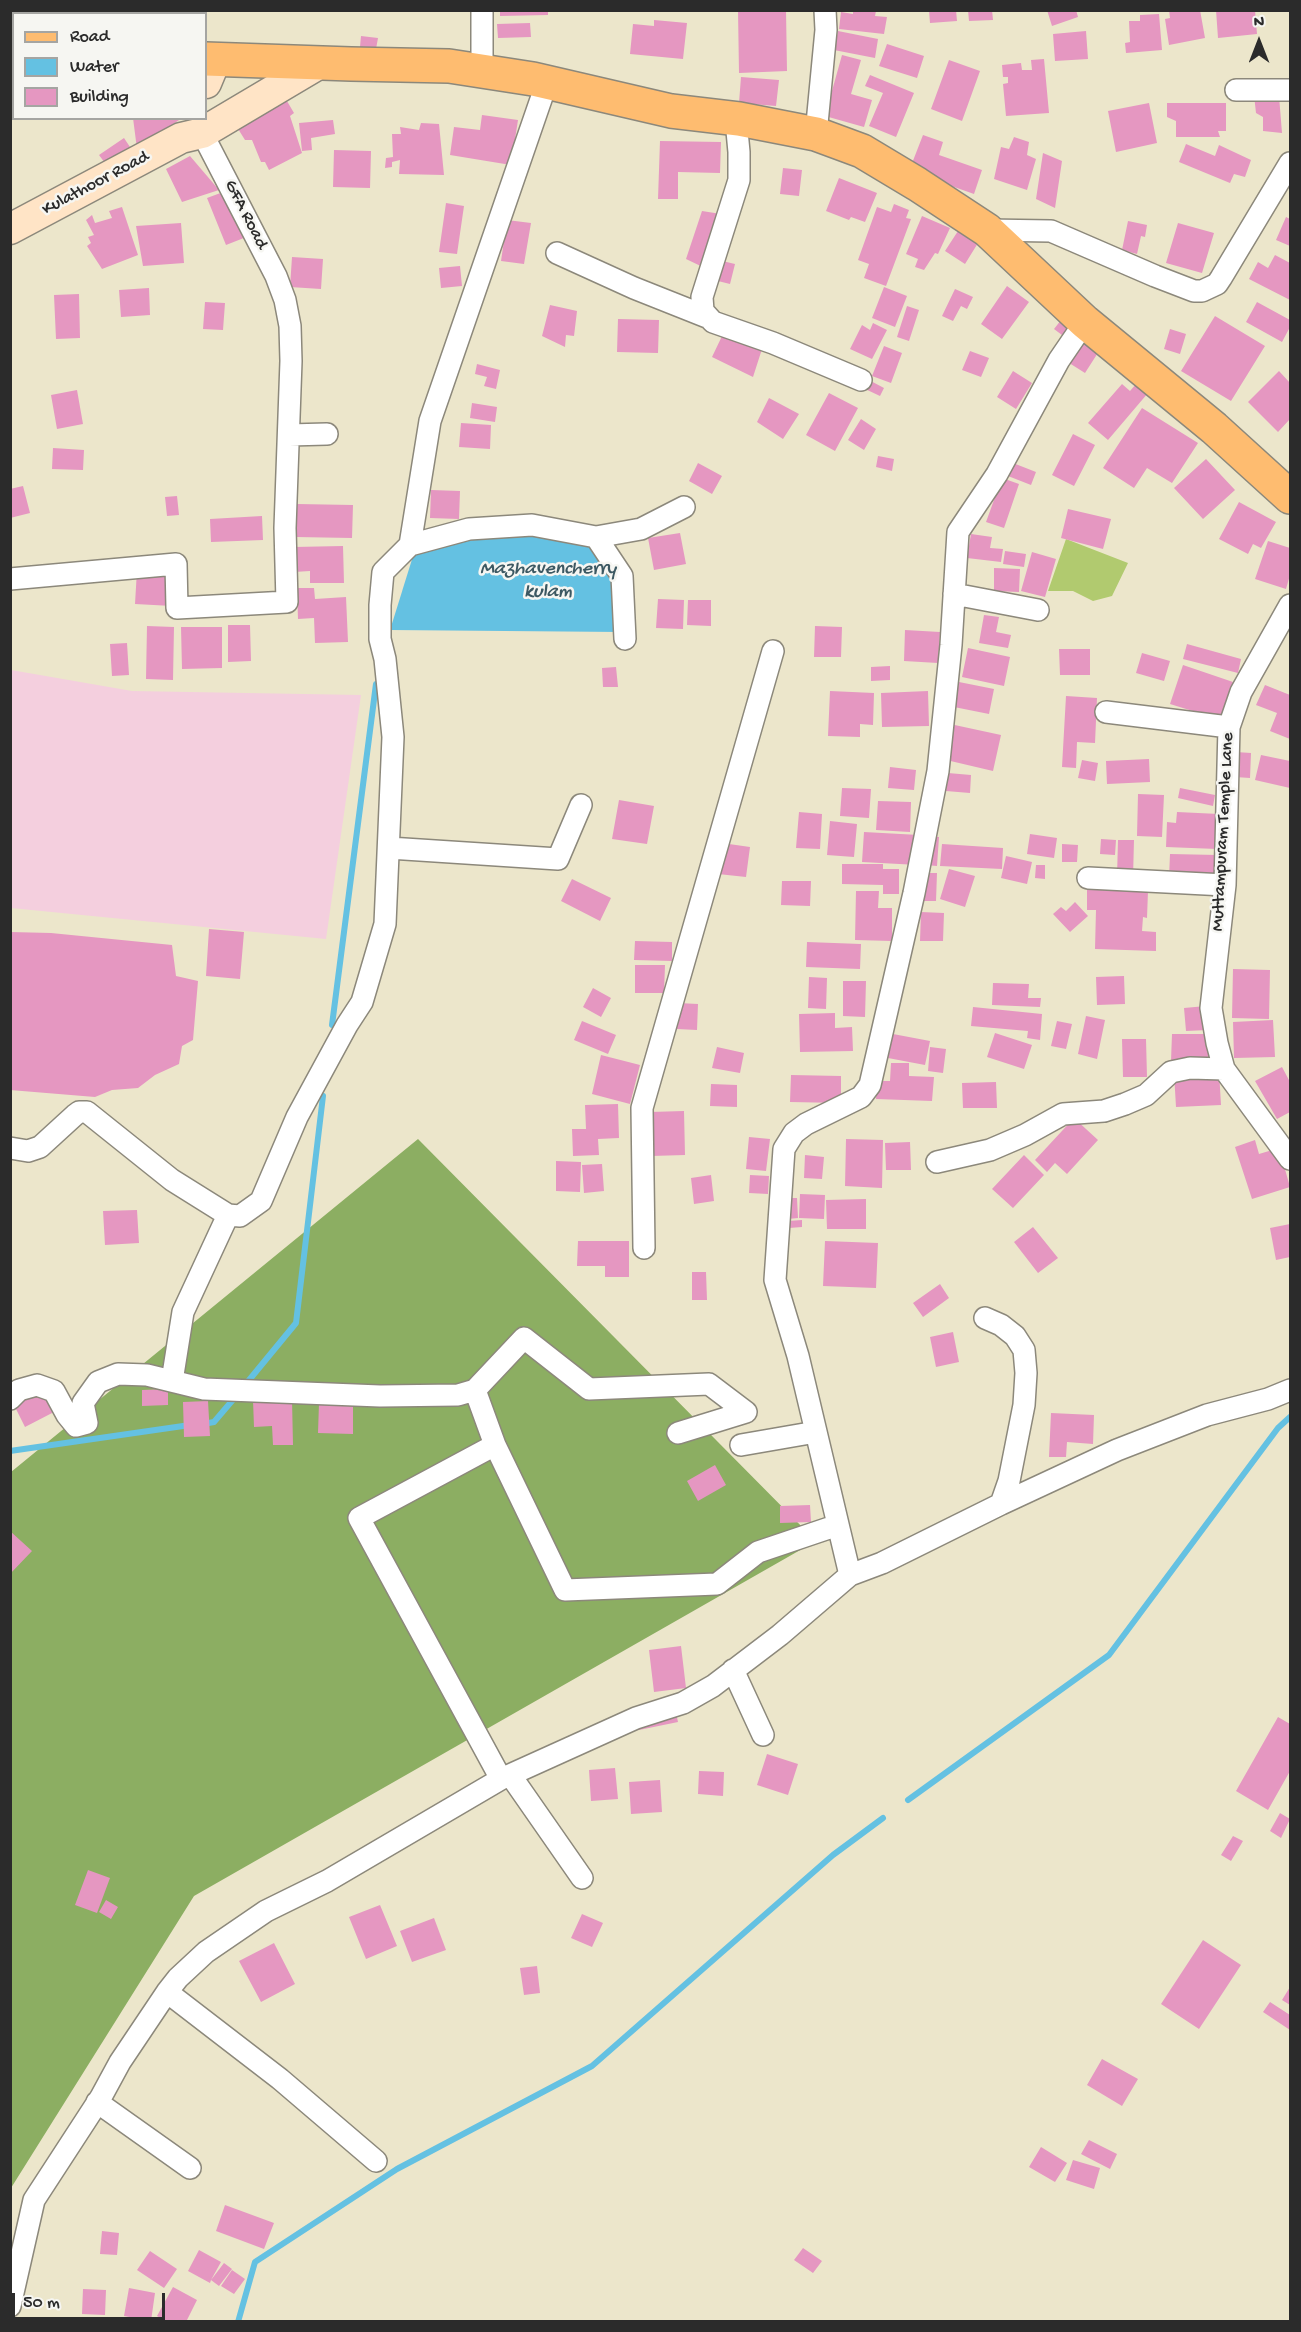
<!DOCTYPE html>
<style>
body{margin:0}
#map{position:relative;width:1301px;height:2332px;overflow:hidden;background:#ece6cb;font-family:"Gochi Hand",sans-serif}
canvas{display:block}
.frame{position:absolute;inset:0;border:12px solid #2b2b2b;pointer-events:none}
.legend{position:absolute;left:12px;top:12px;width:195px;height:108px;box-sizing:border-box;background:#f6f6f2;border:2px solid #a5a5a2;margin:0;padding:8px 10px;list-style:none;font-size:18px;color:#2b2b2b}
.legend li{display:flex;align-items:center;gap:12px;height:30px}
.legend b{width:30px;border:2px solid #a5a5a2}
.north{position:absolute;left:1229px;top:12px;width:60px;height:60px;-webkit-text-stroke:4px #f6f6f2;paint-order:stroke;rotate:0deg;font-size:16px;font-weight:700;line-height:24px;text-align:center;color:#2b2b2b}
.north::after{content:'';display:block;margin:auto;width:21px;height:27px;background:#2b2b2b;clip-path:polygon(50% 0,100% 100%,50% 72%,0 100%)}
.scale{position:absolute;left:12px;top:2293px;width:153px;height:27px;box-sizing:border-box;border:3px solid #2b2b2b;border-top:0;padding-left:8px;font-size:18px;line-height:21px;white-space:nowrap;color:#2b2b2b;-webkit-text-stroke:4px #f6f6f2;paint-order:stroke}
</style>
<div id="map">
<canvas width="1301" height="2332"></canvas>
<div class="frame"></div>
<ul class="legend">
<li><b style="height:8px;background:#febc70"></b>Road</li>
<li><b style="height:16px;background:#64c1e2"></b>Water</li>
<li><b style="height:16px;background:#e597c1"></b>Building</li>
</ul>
<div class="north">N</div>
<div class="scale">50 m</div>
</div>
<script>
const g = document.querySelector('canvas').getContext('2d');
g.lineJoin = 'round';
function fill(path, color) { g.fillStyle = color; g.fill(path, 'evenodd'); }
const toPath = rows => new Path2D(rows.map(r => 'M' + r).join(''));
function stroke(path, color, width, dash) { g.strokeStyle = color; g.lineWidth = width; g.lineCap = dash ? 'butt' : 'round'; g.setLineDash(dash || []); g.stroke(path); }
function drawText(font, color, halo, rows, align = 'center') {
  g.font = font + ' "Gochi Hand",sans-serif'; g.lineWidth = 5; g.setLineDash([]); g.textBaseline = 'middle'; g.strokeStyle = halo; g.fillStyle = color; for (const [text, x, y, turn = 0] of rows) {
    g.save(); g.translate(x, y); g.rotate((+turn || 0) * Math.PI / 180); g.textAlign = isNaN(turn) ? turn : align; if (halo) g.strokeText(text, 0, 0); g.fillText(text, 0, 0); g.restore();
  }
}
fill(toPath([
 [11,670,132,691,361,695,326,939,11,908]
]), '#f4cfde');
fill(toPath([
 [1066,539,1128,563,1112,596,1093,601,1073,591,1048,591]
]), '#b1ca6f');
fill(toPath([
 [418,1139,816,1541,194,1896,11,2188,11,1472]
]), '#8cae62');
fill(toPath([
 [505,533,532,533,604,549,622,565,621,632,390,630,414,553]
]), '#64c1e2');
stroke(toPath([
 [332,1025,376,684],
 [245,1385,296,1323,323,1096],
 [203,1424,214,1422,237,1395],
 [10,1451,190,1425],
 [908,1800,1109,1655,1278,1428,1290,1417],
 [238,2322,255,2262,397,2169,592,2066,833,1855,883,1818]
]), '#64c1e2', 6);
fill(toPath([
 [500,10,548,10,548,15,500,16],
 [738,10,786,10,787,71,739,73],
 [853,10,876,11,875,16,887,17,884,34,839,29,841,12,853,14],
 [929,10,956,10,957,21,930,23],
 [968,10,992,10,993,20,969,21],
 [1047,10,1076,10,1078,17,1052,26],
 [1169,10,1200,10,1205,38,1169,45,1165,19,1170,18],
 [1216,10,1255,10,1257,34,1218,38],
 [1159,14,1162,50,1126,53,1125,43,1130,42,1129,21,1140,21,1140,15],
 [654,20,687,23,683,59,630,54,633,24,654,26],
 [530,23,531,37,498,38,497,24],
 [838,31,878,39,875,58,834,50],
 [1086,31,1088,59,1055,61,1053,34],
 [361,36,378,38,376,49,360,47],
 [887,44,924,56,917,78,879,66],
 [842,55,861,60,851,94,872,100,864,127,825,116],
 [1044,59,1049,113,1006,116,1003,84,1008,83,1008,77,1003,77,1002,65,1021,63,1022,70,1032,70,1031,60],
 [949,60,980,71,962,121,931,109],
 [870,75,914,93,896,137,869,126,883,93,865,86],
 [741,77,779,80,776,106,739,103],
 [1254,95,1279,96,1282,133,1263,131,1263,117,1256,113],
 [284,96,294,113,290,116,302,153,269,170,265,162,261,162,252,140,245,140,235,124],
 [1149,103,1157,143,1116,152,1108,111],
 [1167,103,1226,103,1226,131,1218,131,1220,137,1176,137,1176,121,1167,117],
 [482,115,518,120,511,165,450,155,454,127,480,130],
 [133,118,182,118,137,149],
 [333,120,335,134,311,138,312,150,302,151,299,123],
 [421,123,439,124,444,175,399,174,400,160,392,162,392,167,385,168,386,158,393,157,392,134,401,134,400,127,419,130],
 [923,135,943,142,939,155,982,170,974,194,909,171],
 [1014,137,1029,142,1027,155,1036,159,1027,190,994,179,1001,147,1009,149],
 [124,138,132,150,108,167,99,155],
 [660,141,721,142,720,173,678,172,678,199,658,199],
 [1186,144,1215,156,1219,145,1251,160,1245,177,1234,174,1230,183,1179,162],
 [334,150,371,151,370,188,333,187],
 [1043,153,1062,161,1055,208,1036,199],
 [190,156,219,190,182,202,166,169],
 [783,168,802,170,799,196,780,194],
 [839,178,877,193,865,222,851,217,849,220,826,211],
 [234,188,254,234,226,245,207,198],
 [446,203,464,206,457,254,439,252],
 [894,204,909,210,906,218,911,219,886,286,864,278,869,264,858,260,877,207,891,212],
 [122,207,138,255,102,269,87,246,91,243,88,237,94,235,86,220,92,215,95,223,112,218,109,211],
 [702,211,721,214,709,270,686,259],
 [922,216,950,228,938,254,935,253,924,270,915,267,918,259,906,254],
 [1286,217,1290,219,1290,246,1276,240],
 [507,220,531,223,524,264,501,261],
 [1128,221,1147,225,1145,237,1141,236,1137,254,1122,250],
 [181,223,184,263,143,266,136,226],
 [1178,223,1214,233,1202,273,1166,263],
 [958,231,978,243,965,264,945,251],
 [1275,255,1290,263,1290,300,1249,279,1258,262,1268,268],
 [292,257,323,259,321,289,290,287],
 [714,259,735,264,730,284,710,279],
 [460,266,462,286,441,288,439,268],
 [1007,286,1029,302,1002,339,981,324],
 [884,287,907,296,895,327,872,318],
 [149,288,150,315,121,317,119,290],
 [955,289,973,297,967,309,961,306,953,321,942,316],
 [79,294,80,338,56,339,54,295],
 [205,302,225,303,223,330,203,329],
 [1257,302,1290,320,1290,327,1282,342,1246,322],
 [550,305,577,311,574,336,566,335,565,347,542,336],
 [907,306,919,310,909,341,897,337],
 [1065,315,1073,322,1062,335,1054,329],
 [1215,316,1265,346,1231,401,1181,371],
 [618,319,659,320,658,353,617,352],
 [873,323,887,330,872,359,850,349,862,325,870,330],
 [1170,329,1186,334,1180,354,1164,349],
 [723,334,762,349,753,377,712,357],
 [1082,336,1101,348,1085,373,1066,361],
 [884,346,902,353,891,383,872,376],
 [970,351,989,358,981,377,962,370],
 [477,364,500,370,496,389,484,386,487,377,475,374],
 [1013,371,1032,383,1016,409,997,397],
 [1279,371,1290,383,1290,419,1278,432,1248,402],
 [867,379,884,388,880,396,863,388],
 [1137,383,1148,393,1108,440,1088,423,1122,384,1130,391],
 [77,390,83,424,57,429,51,395],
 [829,393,858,408,835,451,806,435],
 [769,398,799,414,783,439,757,422],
 [472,403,497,407,495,422,470,418],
 [1142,408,1198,443,1172,483,1147,468,1134,488,1103,468],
 [861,419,876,429,864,450,848,440],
 [461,423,491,425,490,449,459,447],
 [1073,434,1095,445,1074,486,1052,475],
 [53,448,84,450,83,470,52,469],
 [878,456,894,459,892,471,876,467],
 [1206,459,1235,490,1203,519,1174,488],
 [698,463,722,476,712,494,689,481],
 [1013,463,1036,472,1031,485,1008,476],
 [1002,478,1019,484,1004,528,986,522],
 [23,486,30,513,10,518,10,489],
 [431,490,460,491,459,519,430,518],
 [177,496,179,515,167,516,165,497],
 [1239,502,1276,522,1261,548,1253,544,1248,554,1219,539],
 [297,504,353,505,352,538,296,537],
 [1068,509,1111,519,1103,549,1061,538],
 [262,516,263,540,211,542,210,519],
 [680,533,686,564,654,570,648,538],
 [971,534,992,537,990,548,1003,549,1001,562,967,558],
 [1268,541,1290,548,1290,575,1286,589,1255,579],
 [343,546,344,583,310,583,310,571,294,572,294,547],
 [1005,551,1026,554,1024,567,1003,564],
 [1032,552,1056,559,1045,597,1021,591],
 [994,568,1020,569,1019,592,994,591],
 [137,570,174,572,172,606,135,604],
 [297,588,314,588,315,599,346,597,348,642,315,643,314,618,298,619],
 [658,599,684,600,683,629,656,628],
 [688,600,711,600,711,626,687,625],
 [984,615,999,617,996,632,1011,635,1008,648,979,643],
 [228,625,250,625,251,661,228,662],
 [147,626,174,627,173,680,146,679],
 [815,626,842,627,841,657,814,657],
 [181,627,222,627,222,668,182,669],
 [905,630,940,632,938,663,904,661],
 [127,643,129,675,112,676,110,644],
 [1187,644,1241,659,1238,673,1183,659],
 [968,648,1010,657,1004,686,962,677],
 [1059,649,1090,649,1090,675,1060,675],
 [1142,653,1170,661,1164,681,1136,673],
 [1183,665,1233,682,1218,725,1196,712,1170,704],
 [890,666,890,680,871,681,871,667],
 [616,667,618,687,603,687,602,668],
 [959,682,994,689,989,714,954,707],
 [1265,685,1290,695,1290,739,1270,731,1277,713,1256,705],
 [830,691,874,693,873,725,860,724,860,737,828,736],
 [928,691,929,726,882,727,881,693],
 [1066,696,1097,698,1095,743,1077,742,1076,768,1062,767],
 [950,724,1001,735,993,771,942,759],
 [1236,752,1251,753,1250,778,1235,777],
 [1261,755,1290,761,1290,788,1255,780],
 [1149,759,1150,782,1107,784,1106,761],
 [1082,760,1098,763,1095,781,1078,778],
 [890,767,916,770,914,790,888,788],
 [948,773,971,775,970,793,946,791],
 [842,788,871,789,869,818,840,816],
 [1180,788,1215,795,1213,806,1178,798],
 [1138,794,1164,795,1162,837,1137,836],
 [619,800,654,806,647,844,612,839],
 [878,801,911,802,910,832,876,830],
 [799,812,822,814,820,849,796,848],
 [1177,812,1219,814,1217,849,1166,847,1167,822,1176,823],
 [830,821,857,824,854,857,827,855],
 [864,832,919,835,918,865,862,862],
 [1030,834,1057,838,1054,858,1027,854],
 [927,836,939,837,937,866,925,865],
 [1101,839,1116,840,1115,855,1100,854],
 [1118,840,1134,840,1133,878,1117,877],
 [722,843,750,847,746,877,718,874],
 [942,844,1003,848,1002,869,940,866],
 [1062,844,1078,845,1077,862,1062,862],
 [1170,854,1217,855,1216,880,1169,878],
 [1006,856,1032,862,1027,884,1001,878],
 [842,864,883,864,883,869,899,869,899,894,883,894,883,885,842,884],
 [1036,865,1045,865,1045,879,1035,878],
 [949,869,975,876,965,907,940,899],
 [924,873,937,873,936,901,923,901],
 [572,879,611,898,600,921,561,901],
 [782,881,811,881,810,906,781,905],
 [1087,889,1148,891,1147,918,1143,917,1142,931,1156,932,1156,951,1095,949,1096,910,1087,910],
 [856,891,879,891,878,908,892,908,892,941,855,940],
 [1075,902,1088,916,1070,932,1053,914,1061,907,1066,911],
 [921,912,944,913,943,941,920,941],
 [209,929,244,932,240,979,206,976],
 [10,932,51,933,172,945,176,976,198,981,193,1040,182,1046,179,1064,155,1075,138,1088,112,1090,95,1097,10,1090],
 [635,941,672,942,672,961,634,960],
 [807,942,861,944,860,969,806,967],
 [635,965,665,965,664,993,635,993],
 [1233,969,1270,970,1269,1019,1232,1018],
 [1124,976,1125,1004,1097,1005,1096,977],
 [809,977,827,978,826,1009,808,1008],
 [843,981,866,981,865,1017,843,1016],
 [993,983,1029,984,1028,998,1041,998,1040,1007,992,1005],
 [593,988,611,998,601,1017,583,1007],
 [678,1003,698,1004,697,1030,677,1029],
 [1206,1006,1208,1030,1186,1031,1184,1008],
 [973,1007,1042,1014,1040,1040,1027,1038,1028,1031,971,1026],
 [835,1013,835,1028,852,1027,853,1051,800,1052,799,1014],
 [1086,1016,1105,1020,1097,1059,1078,1054],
 [1273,1020,1275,1057,1234,1058,1233,1022],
 [582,1021,616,1035,608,1054,574,1040],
 [1057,1021,1072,1024,1066,1049,1051,1046],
 [995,1033,1032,1045,1024,1069,987,1057],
 [893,1034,930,1041,925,1065,888,1058],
 [1172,1034,1212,1034,1211,1062,1171,1061],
 [1122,1039,1146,1039,1147,1077,1123,1077],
 [717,1047,744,1053,740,1073,712,1068],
 [930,1047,946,1049,943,1073,928,1071],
 [601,1055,640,1065,630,1104,592,1094],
 [891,1063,909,1063,909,1076,934,1077,932,1101,876,1099,877,1081,890,1081],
 [1282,1067,1290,1082,1290,1112,1277,1119,1255,1081],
 [1219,1071,1221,1105,1176,1107,1174,1073],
 [791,1075,841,1076,841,1103,790,1102],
 [996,1082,997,1108,963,1108,962,1083],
 [711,1084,737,1085,737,1107,710,1106],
 [618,1104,619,1138,598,1139,599,1155,573,1156,572,1129,586,1129,585,1105],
 [684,1111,685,1155,651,1156,650,1112],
 [1074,1118,1098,1140,1067,1174,1055,1163,1047,1172,1035,1160],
 [749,1137,770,1139,766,1171,746,1169],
 [846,1139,883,1140,882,1188,845,1186],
 [1255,1140,1259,1154,1279,1148,1290,1187,1252,1199,1235,1147],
 [910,1142,911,1170,886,1170,885,1143],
 [805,1155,824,1157,822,1179,804,1178],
 [1024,1155,1044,1175,1013,1208,992,1189],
 [556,1161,581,1162,580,1192,556,1191],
 [602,1164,604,1191,584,1193,582,1165],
 [711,1175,714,1201,694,1204,691,1178],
 [750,1175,769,1176,768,1194,749,1193],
 [800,1194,825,1195,824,1219,799,1218],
 [787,1198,797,1198,798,1218,788,1219],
 [866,1199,866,1229,827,1229,826,1200],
 [137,1210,139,1243,105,1245,103,1211],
 [802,1220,802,1227,789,1228,788,1221],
 [1290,1224,1290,1257,1276,1260,1270,1228],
 [1033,1227,1058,1258,1038,1273,1014,1242],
 [578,1241,629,1241,629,1277,605,1277,605,1266,577,1266],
 [825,1241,878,1243,876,1288,823,1286],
 [692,1272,706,1272,707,1300,692,1300],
 [940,1284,949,1298,923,1317,913,1303],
 [953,1332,959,1362,936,1367,930,1337],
 [168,1389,168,1405,142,1406,142,1390],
 [44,1391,54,1412,25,1427,14,1405],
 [292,1399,293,1445,273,1445,272,1426,254,1427,253,1400],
 [208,1401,210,1436,184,1437,183,1402],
 [319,1403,353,1404,353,1434,318,1433],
 [1051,1413,1094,1415,1093,1444,1067,1442,1066,1457,1049,1457],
 [715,1465,726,1485,698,1501,687,1481],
 [810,1505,811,1522,780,1523,780,1506],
 [10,1531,32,1551,10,1574],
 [681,1646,686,1688,654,1692,649,1650],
 [676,1713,678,1722,639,1730,637,1720],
 [1278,1717,1290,1724,1290,1771,1268,1810,1236,1791],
 [767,1754,798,1764,788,1795,757,1785],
 [615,1768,618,1799,591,1801,589,1770],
 [699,1771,724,1772,723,1796,698,1794],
 [660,1780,662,1812,631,1814,629,1782],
 [1280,1813,1290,1819,1281,1838,1270,1831],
 [1233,1836,1243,1841,1231,1861,1221,1855],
 [88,1870,110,1878,97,1913,75,1905],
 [106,1900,118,1907,111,1919,99,1912],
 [380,1905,397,1946,366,1959,349,1917],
 [582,1914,603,1923,592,1947,571,1938],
 [434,1918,446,1950,412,1962,400,1931],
 [1203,1940,1241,1965,1199,2029,1161,2004],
 [274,1943,295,1984,261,2002,239,1961],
 [537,1966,540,1993,524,1995,520,1968],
 [1290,1987,1290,2005,1282,2000],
 [1270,2002,1290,2015,1290,2030,1263,2012],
 [1102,2059,1138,2079,1122,2106,1087,2085],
 [1089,2140,1117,2154,1110,2169,1081,2154],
 [1041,2147,1067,2163,1055,2182,1029,2167],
 [1073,2160,1100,2168,1094,2189,1066,2180],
 [225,2205,274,2223,264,2249,216,2231],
 [102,2231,119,2233,117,2255,100,2254],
 [803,2248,822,2261,813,2273,794,2260],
 [199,2250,221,2262,211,2280,224,2263,232,2269,219,2286,211,2280,210,2283,188,2271],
 [150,2251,177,2269,164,2288,137,2270],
 [232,2270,245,2279,234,2294,221,2286],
 [173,2287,197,2300,186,2322,168,2322,157,2316],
 [129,2288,155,2293,151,2321,124,2316],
 [83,2289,106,2290,105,2315,82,2314]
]), '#e597c1');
const minor = toPath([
 [482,10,482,71],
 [1236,90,1290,90],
 [739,119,737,131,739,152,739,180,702,297,703,311,713,322,773,343,861,380],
 [816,134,826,30,825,10],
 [987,230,1051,231,1155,276,1194,291,1202,291,1217,284,1221,278,1290,163],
 [557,253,634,288,707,317],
 [289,435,327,434],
 [596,537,641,529,684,507],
 [410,545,430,421,547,82],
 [10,579,176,564,177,608,287,602,285,528,291,361,290,326,285,300,276,276,202,133],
 [954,594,1038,610],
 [1290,605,1241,692,1229,727,1225,885,1211,1008,1217,1043,1224,1069,1290,1159],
 [1106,712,1229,727],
 [389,848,558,859,581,805],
 [1088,878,1225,885],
 [10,1148,28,1151,40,1147,75,1115,79,1112,87,1112,172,1180,228,1215,240,1216,261,1201,297,1117,347,1025,362,1002,385,924,393,737,385,659,380,639,380,605,383,572,410,545,469,529,532,525,596,537,622,576,625,639],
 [937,1162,990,1150,1025,1135,1063,1114,1104,1111,1125,1104,1146,1095,1171,1072,1190,1068,1224,1069],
 [644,1248,642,1108,773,651],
 [985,1318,1001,1325,1015,1336,1024,1350,1026,1373,1024,1405,1009,1481,1001,1504],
 [172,1381,183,1312,228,1215],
 [475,1390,495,1445,565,1590,717,1584,758,1552,838,1525],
 [10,1399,19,1390,37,1385,54,1391,67,1415,76,1426,87,1423,83,1403,98,1382,118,1374,147,1375,204,1389,380,1396,458,1395,475,1390,524,1338,589,1389,709,1384,746,1412,678,1433],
 [495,1445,359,1518,501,1779],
 [741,1445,816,1432],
 [850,1575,798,1356,775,1280,784,1149,794,1133,806,1124,861,1097,870,1085,914,893,938,771,951,645,958,532,997,474,1059,360,1085,322],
 [733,1670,763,1735],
 [511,1776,582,1878],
 [167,1992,280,2079,376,2161],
 [97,2102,190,2168],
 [10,2306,34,2200,101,2097,120,2062,167,1992,178,1978,206,1952,266,1911,327,1881,501,1779,636,1718,683,1703,713,1686,780,1635,850,1575,882,1563,1001,1504,1117,1450,1207,1415,1268,1399,1290,1390]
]);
const secondary = toPath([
 [206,83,216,59],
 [10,229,181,138,202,133,320,63]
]);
const primary = toPath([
 [10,19,14,20],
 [206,59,351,64,449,66,533,79,671,111,739,119,816,134,862,151,917,184,987,230,1085,322,1214,428,1290,497]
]);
stroke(minor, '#8c887b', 24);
stroke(secondary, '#8c887b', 33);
stroke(primary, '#8c887b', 36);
stroke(minor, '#fff', 21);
stroke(secondary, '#ffe4c6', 30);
stroke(primary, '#febc70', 33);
drawText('18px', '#2b2b2b', '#f6f6f2', [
 ["Kulathoor Road",96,184,-28],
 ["GFA Road",245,215,63],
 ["Muttampuram Temple Lane",1224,832,-87]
]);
drawText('italic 20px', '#3c5862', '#f6f6f2', [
 ["Mazhavencherry",548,570],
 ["kulam",548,593]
]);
</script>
